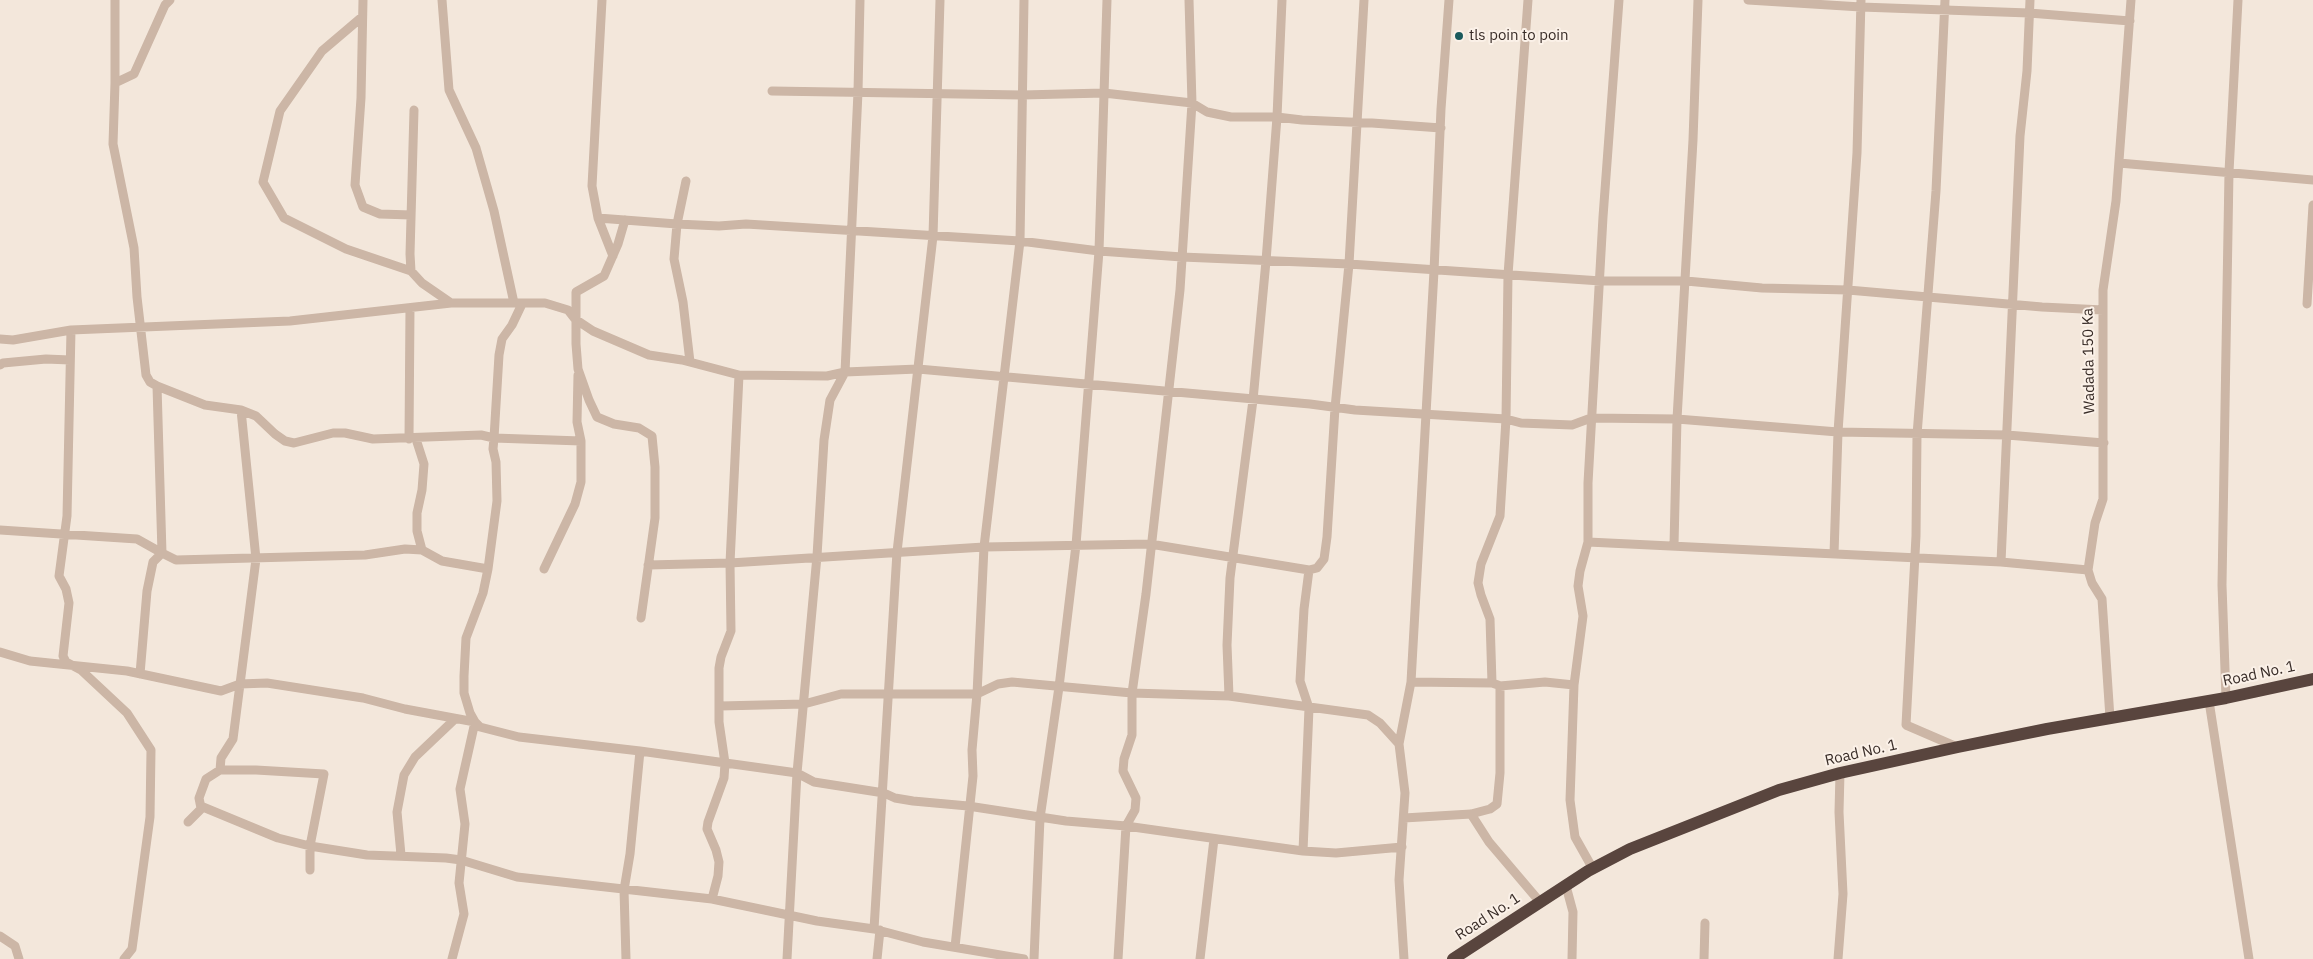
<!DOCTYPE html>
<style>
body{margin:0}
canvas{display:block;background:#f3e7db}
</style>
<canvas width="2313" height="959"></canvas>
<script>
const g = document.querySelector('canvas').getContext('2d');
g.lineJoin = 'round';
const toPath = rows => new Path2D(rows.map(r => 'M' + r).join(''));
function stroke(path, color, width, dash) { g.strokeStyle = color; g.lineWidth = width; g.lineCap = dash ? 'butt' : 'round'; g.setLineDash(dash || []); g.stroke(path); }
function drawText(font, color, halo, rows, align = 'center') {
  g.font = font + ' "IBM Plex Sans",sans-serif'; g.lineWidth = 4; g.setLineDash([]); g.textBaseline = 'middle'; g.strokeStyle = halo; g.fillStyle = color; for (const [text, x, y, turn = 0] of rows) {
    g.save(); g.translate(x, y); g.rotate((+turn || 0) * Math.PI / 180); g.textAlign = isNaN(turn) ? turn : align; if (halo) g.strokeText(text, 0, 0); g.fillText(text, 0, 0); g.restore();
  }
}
stroke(toPath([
 [170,0,165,5,134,74,115,83,113,144,134,248,137,297,146,375,150,382,157,386,205,405,241,410,256,416,275,434,285,441,294,443,333,433,345,433,373,439,481,435,494,438,493,449,496,462,497,501,488,569,483,593,466,638,464,676,464,693,470,713,475,722,480,727,519,737,640,751,797,773,814,782,884,793,895,798,913,801,968,806,1066,821,1126,826,1135,810,1136,798,1123,771,1124,759,1132,735,1132,693,1229,696,1227,645,1230,578,1253,400,1266,261,1277,117,1282,0],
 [363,0,361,98,355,185,363,207,380,214,411,215],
 [442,0,449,90,476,148,494,211,514,303],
 [602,0,592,186,598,218,613,256],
 [1748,0,1861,7,2029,13,2130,21],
 [1945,0,1936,191,1917,435,1916,536,1906,725,1957,747],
 [362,17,322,51,280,111,263,182,284,218,346,249,411,271],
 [115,83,115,0],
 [772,91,1022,95,1104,93,1192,103,1207,112,1231,117,1277,117,1302,120,1372,123,1441,128],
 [414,110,410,254,411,271,422,283,451,303],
 [2119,163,2313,180],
 [686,181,677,224,674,259,683,302,690,362],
 [598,218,677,224,719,226,746,224,1020,241,1099,251,1182,257,1349,264,1601,281,1686,281,1762,288,1848,290,2042,307,2103,310],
 [625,220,618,244,604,276,576,292,576,344,578,369,589,400,597,417,614,424,639,428,652,436,655,467,655,518,641,618],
 [522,304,512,325,502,339,499,355,494,438,581,441],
 [2307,304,2313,205],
 [71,330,67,516,59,576,66,589,69,603,63,656,66,662,81,670,127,713,151,750,150,817,132,949,124,959],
 [0,339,13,340,71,330,290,321,451,303,545,303,568,310,575,319,593,331,649,355,682,360,739,375,827,376,845,372,918,369,1310,404,1355,410,1506,419,1521,423,1572,425,1591,418,1677,419,1838,432,2007,435,2104,443],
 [0,365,3,363,46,359,70,360],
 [157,386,162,553,176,560,365,555,405,549,422,550,442,561,488,569],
 [409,439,410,308],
 [416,439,424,464,422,490,417,513,417,531,422,550],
 [0,530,137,539,162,553,153,562,147,591,140,674],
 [1588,542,2001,562,2088,570],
 [1674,545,1677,419,1693,140,1698,0],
 [1834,554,1838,432,1857,153,1861,0],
 [2001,562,2020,136,2027,71,2030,0],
 [648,565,730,563,984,547,1150,544,1309,570],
 [544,569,575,504,581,482,581,441,577,422,578,375],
 [0,652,30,661,127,671,221,691,240,684,267,683,363,698,405,709,475,722,460,789,465,824,459,883,464,914,452,959],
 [1411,682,1492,683,1498,685],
 [1492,683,1490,619,1481,595,1478,583,1481,564,1500,516,1506,419,1508,275,1528,0],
 [1229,696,1368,715,1380,723,1399,744],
 [2226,698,2222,585,2229,172,2238,0],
 [2209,701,2249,959],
 [720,706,804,704,841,694,977,694,998,684,1012,682,1132,693,1146,594,1180,290,1192,103,1189,0],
 [2110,718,2102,599,2092,583,2088,570,2095,523,2103,499,2103,290,2116,201,2131,0],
 [220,770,221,758,233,739,256,559,241,410],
 [201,808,199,798,206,779,220,770,256,770,324,774,310,846,310,870],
 [1471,814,1489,842,1540,902],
 [1404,818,1471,814,1490,809,1497,804,1500,773,1500,686,1545,682,1574,685],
 [188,822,203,807,278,838,310,846,367,855,446,858,461,860,517,877,712,899,817,921,874,929,923,942,1024,959],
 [1303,851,1309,708,1300,681,1304,609,1309,570,1317,568,1324,559,1327,537,1335,408,1349,264,1364,0],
 [401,855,397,812,404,775,415,757,455,719],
 [1593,869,1575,837,1570,800,1574,685,1583,616,1578,586,1580,571,1588,542,1588,483,1603,217,1619,0],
 [1566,886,1573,912,1572,959],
 [712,899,718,876,719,862,716,850,707,829,708,822,724,778,725,763,719,722,719,668,721,657,731,631,730,563,739,375],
 [874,929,897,552,933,236,940,0],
 [0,936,15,946,19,959],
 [955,947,973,776,972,750,977,694,984,547,1020,241,1024,0],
 [626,959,624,890,630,854,640,751],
 [787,959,797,773,817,556,824,440,830,400,845,372,858,92,860,0],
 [877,959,880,930],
 [1034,959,1040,818,1059,687,1076,545,1099,251,1107,0],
 [1118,959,1126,826,1303,851,1336,853,1402,847],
 [1200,959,1214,839],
 [1404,959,1399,880,1405,793,1399,744,1411,682,1434,271,1441,109,1449,0],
 [1704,959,1705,923],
 [1838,959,1843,894,1839,812,1840,773]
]), '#ccb6a6', 9);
stroke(toPath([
 [1453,959,1588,871,1630,849,1779,790,1840,773,1958,747,2047,729,2226,698,2313,679]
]), '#59453e', 12);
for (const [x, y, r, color] of [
 [1459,36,5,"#1b5a5c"]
]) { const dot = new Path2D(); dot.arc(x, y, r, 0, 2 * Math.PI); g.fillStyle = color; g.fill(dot); stroke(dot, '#fbf1e8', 2); }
drawText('15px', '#382c27', '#fbf1e8', [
 ["tls poin to poin",1469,36]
], 'left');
drawText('15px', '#382c27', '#fbf1e8', [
 ["Wadada 150 Ka",2089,361,-91],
 ["Road No. 1",2259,674,-12],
 ["Road No. 1",1861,753,-13],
 ["Road No. 1",1488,917,-33]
]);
</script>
